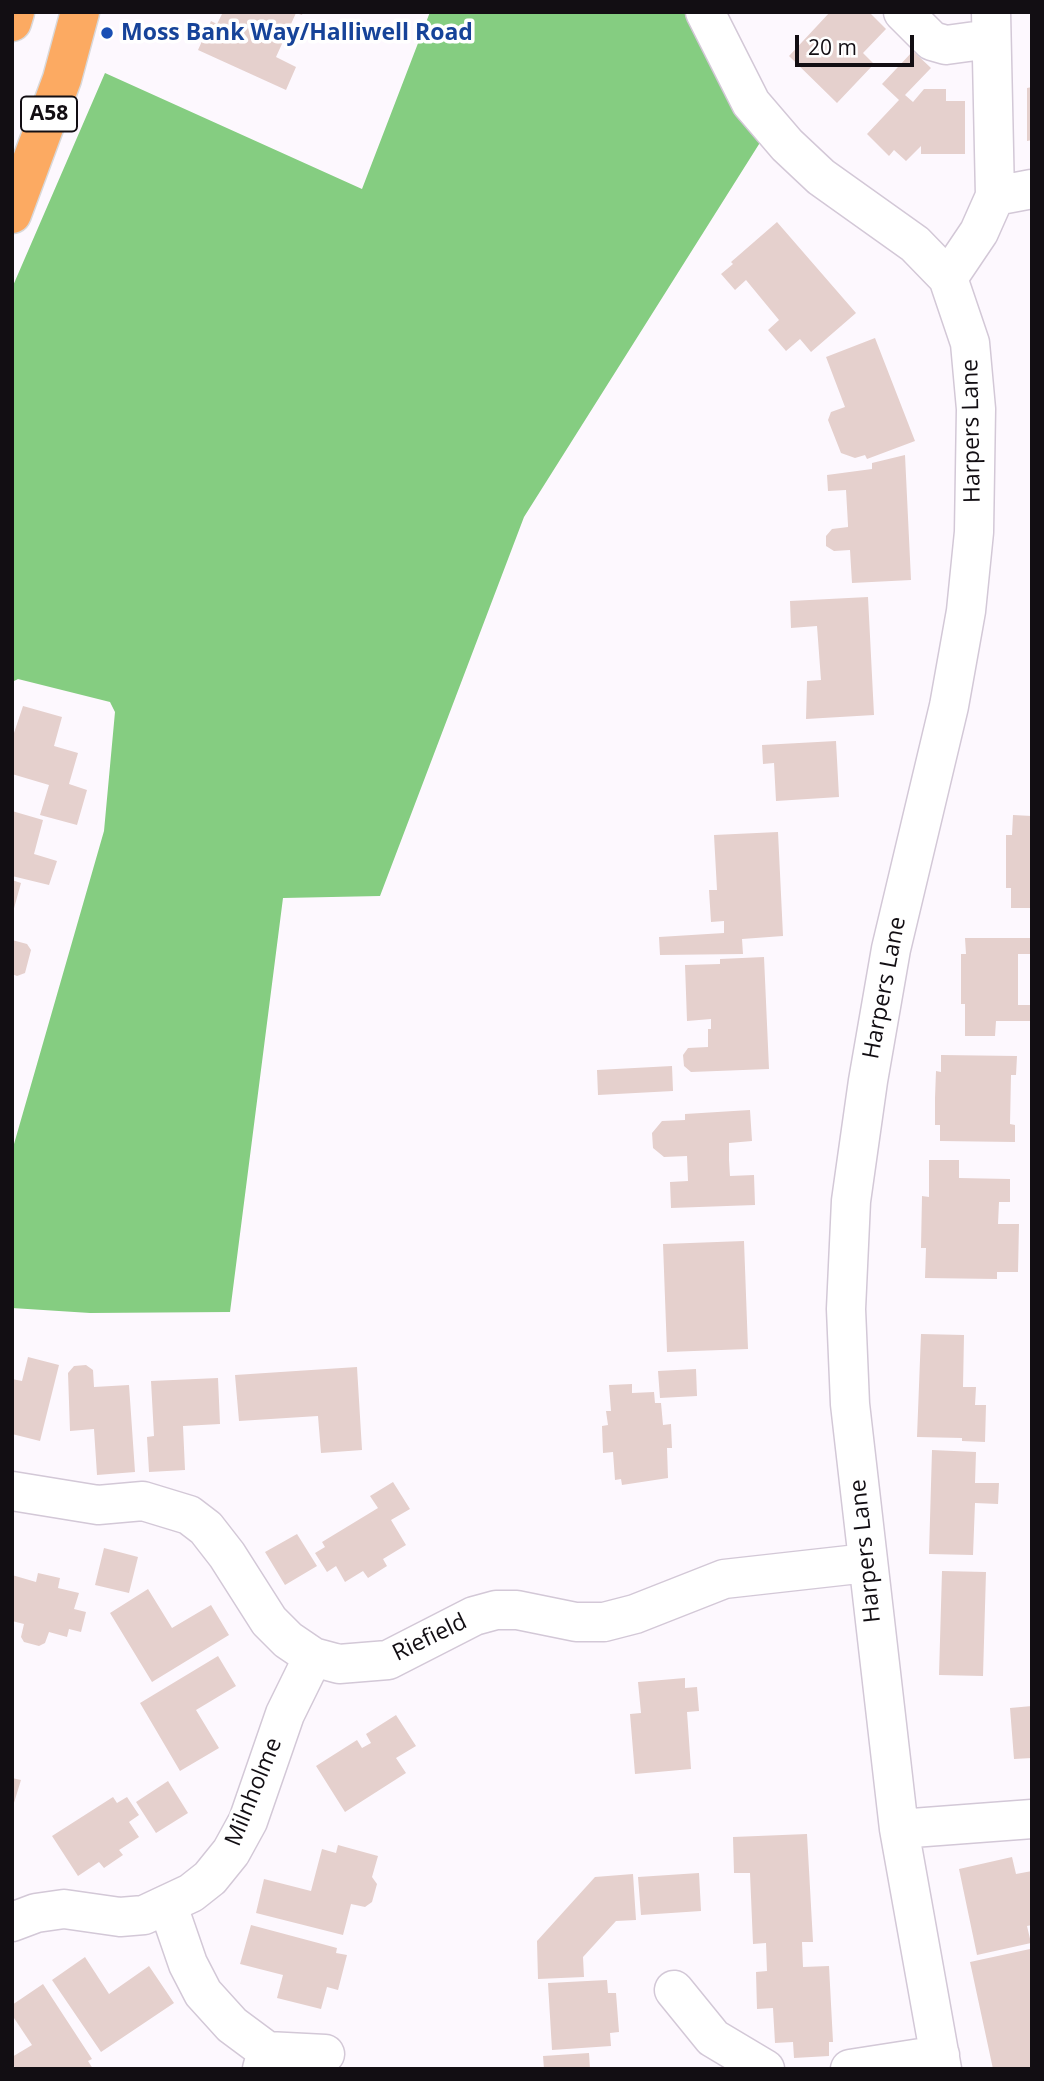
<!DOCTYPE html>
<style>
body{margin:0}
#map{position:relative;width:1044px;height:2081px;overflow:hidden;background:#fdf8fe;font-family:"Open Sans",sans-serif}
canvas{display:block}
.frame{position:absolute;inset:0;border:14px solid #120e13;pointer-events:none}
.scale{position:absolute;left:795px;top:35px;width:119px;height:32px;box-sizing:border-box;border:4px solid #120e13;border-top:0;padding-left:9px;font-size:21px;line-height:24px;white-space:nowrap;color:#120e13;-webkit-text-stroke:5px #fff;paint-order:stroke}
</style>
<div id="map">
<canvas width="1044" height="2081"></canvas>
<div class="frame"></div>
<div class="scale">20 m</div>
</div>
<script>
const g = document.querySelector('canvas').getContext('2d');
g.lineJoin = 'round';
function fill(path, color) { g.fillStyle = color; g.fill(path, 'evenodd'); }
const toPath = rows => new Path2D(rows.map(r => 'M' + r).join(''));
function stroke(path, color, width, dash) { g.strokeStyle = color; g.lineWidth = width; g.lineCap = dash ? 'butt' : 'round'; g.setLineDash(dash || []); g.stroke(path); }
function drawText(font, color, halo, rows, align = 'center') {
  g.font = font + ' "Open Sans",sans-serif'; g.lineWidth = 7; g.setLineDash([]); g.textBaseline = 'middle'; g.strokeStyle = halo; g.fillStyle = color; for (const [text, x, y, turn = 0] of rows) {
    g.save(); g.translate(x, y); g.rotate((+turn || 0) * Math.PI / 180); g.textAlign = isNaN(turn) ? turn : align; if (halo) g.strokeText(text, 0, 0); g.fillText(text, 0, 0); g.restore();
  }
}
fill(toPath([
 [430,12,686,12,761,141,524,517,380,896,283,898,230,1312,90,1313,12,1308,12,1151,104,831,115,712,110,702,18,679,12,682,12,288,105,73,362,189]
]), '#85cd81');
fill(toPath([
 [223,12,303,12,302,15,296,13,276,57,296,67,286,90,198,50,211,21,217,24],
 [830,12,869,12,886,29,863,53,874,64,837,103,789,56],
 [913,51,931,68,905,95,913,102,924,89,946,89,946,101,965,101,965,154,921,154,921,146,906,161,894,150,889,156,867,134,899,100,882,84],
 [1032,87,1032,140,1027,141,1027,88],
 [777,222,856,313,811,352,800,339,786,351,768,330,779,320,746,280,735,290,721,274,733,264,731,262],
 [875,338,915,441,867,459,865,455,855,458,841,453,828,420,831,412,845,407,826,357],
 [905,455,911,580,852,583,850,550,834,551,826,546,826,536,832,529,848,527,848,525,846,490,828,491,827,475,872,469,872,463],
 [868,597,874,715,806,719,807,681,821,680,817,626,791,628,790,601],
 [23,706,62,717,54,746,78,753,69,784,87,790,77,825,40,815,49,785,12,774,12,739],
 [836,741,839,797,776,801,774,763,763,764,762,745],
 [12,811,43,820,34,854,57,861,49,885,12,876],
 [1013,815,1032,816,1032,908,1011,908,1011,888,1006,888,1006,835,1012,835],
 [778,832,783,936,742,939,743,954,660,955,659,937,724,933,724,921,711,922,709,890,717,890,714,835],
 [12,880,21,883,13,912,12,912],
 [965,938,1032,938,1032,954,1018,954,1018,1005,1032,1005,1032,1021,996,1021,995,1036,965,1036,965,1004,961,1004,961,954,966,954],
 [12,940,27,944,31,950,25,973,17,976,12,974],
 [764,957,769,1069,691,1072,684,1066,683,1055,688,1048,708,1047,708,1029,711,1029,711,1019,687,1021,685,965,720,964,720,959],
 [941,1055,1017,1056,1016,1075,1011,1075,1010,1124,1015,1125,1015,1142,940,1141,940,1125,935,1125,935,1098,936,1071,941,1072],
 [672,1066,673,1091,598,1095,597,1070],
 [750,1110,752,1141,729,1143,729,1160,730,1176,754,1175,755,1205,671,1208,670,1182,688,1181,687,1156,664,1157,653,1148,652,1133,662,1121,685,1120,685,1114],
 [929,1160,959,1160,959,1178,1010,1179,1010,1202,999,1202,998,1224,1019,1224,1018,1272,997,1272,997,1279,925,1278,926,1248,921,1248,922,1196,929,1197],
 [744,1241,748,1349,667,1352,663,1244],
 [921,1334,964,1335,963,1387,976,1387,975,1405,986,1405,985,1442,962,1441,962,1438,917,1437],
 [28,1357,59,1365,40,1441,12,1434,12,1379,22,1381],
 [86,1365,93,1370,94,1387,129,1385,135,1472,97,1475,94,1429,70,1431,68,1373,74,1366],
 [357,1367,362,1450,321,1453,318,1416,239,1421,235,1375],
 [696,1369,697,1396,660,1398,658,1371],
 [218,1378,220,1424,183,1426,185,1470,149,1472,147,1437,154,1436,151,1381],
 [632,1384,632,1393,654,1392,655,1403,661,1403,663,1425,671,1424,672,1448,667,1448,668,1478,622,1485,621,1479,615,1480,613,1452,603,1453,602,1426,608,1425,606,1411,611,1411,609,1385],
 [932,1450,976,1452,975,1483,999,1483,998,1504,975,1503,973,1555,929,1554],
 [393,1482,410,1509,391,1520,406,1545,383,1559,387,1566,368,1578,363,1571,345,1582,336,1566,327,1572,315,1553,325,1547,322,1542,378,1508,370,1496],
 [297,1534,317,1566,285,1585,265,1552],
 [104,1548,138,1557,129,1593,95,1585],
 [942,1571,986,1572,983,1676,939,1675],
 [38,1573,60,1578,58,1588,79,1593,74,1609,86,1612,81,1632,69,1629,67,1637,49,1632,45,1643,39,1646,24,1642,21,1637,24,1624,12,1621,12,1575,36,1582],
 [148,1589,172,1628,211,1605,229,1635,152,1682,110,1613],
 [218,1656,236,1686,196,1710,219,1748,180,1771,140,1703],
 [685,1678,685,1688,697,1687,699,1711,687,1712,691,1769,635,1774,630,1714,641,1713,638,1682],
 [1032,1706,1032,1758,1014,1759,1010,1708],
 [396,1715,416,1746,396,1758,406,1773,345,1812,316,1766,357,1740,362,1748,371,1743,366,1734],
 [12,1778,21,1780,13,1806,12,1806],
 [168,1781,188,1813,156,1833,136,1802],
 [113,1797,117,1803,127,1797,139,1815,129,1822,139,1837,119,1850,123,1855,104,1868,99,1862,78,1876,52,1836],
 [807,1834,813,1942,802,1942,803,1967,829,1966,833,2042,829,2042,829,2056,794,2058,793,2042,775,2043,773,2008,757,2009,756,1972,767,1971,766,1943,753,1944,750,1873,734,1873,733,1837],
 [338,1845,378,1856,372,1877,377,1884,372,1902,365,1907,351,1904,343,1935,256,1913,264,1879,311,1891,322,1849,336,1853],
 [1012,1857,1016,1874,1032,1871,1032,1925,1027,1926,1031,1943,977,1955,959,1869],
 [699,1873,701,1911,641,1915,638,1877],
 [633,1874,636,1920,616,1921,583,1957,584,1977,538,1979,537,1941,595,1877],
 [251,1925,337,1948,336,1953,347,1955,338,1990,327,1987,321,2009,277,1998,283,1975,240,1964],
 [1030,1949,1032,2069,993,2069,970,1962],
 [85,1957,109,1994,149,1966,174,2003,101,2052,52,1980],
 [607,1980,608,1993,616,1993,619,2032,610,2033,611,2046,552,2050,548,1983],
 [43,1984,92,2059,88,2061,93,2069,16,2069,12,2063,12,2057,32,2045,12,2015,12,2005],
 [589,2053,590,2069,544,2069,543,2056]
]), '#e5d0cd');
const minor = toPath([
 [705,12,751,103,787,145,821,177,915,244,948,278,970,343,976,409,974,532,966,611,949,706,891,949,868,1081,851,1201,846,1309,850,1404,899,1829,942,2069],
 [903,12,932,41,946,45,990,39],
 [995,196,1032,189],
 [948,278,979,232,995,196,991,12],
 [12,1491,98,1505,143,1501,189,1515,206,1528,227,1555,269,1621,288,1640,313,1657,339,1664,388,1660,474,1616,496,1610,517,1610,576,1622,604,1622,635,1614,724,1579,867,1563],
 [899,1829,1032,1819],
 [168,1906,188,1964,203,1993,232,2025,267,2051],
 [12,1922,36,1913,64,1909,120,1917,144,1915,191,1893,210,1878,231,1852,248,1821,285,1714,313,1657],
 [674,1990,713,2038,765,2069],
 [262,2069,267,2051,325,2054],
 [850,2069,940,2055]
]);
const highway = toPath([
 [12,22,15,12],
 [12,214,62,79,80,12]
]);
stroke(minor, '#d3c8d7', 41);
stroke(highway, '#d9d8d9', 41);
stroke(minor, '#fff', 38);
stroke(highway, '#fcaa62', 38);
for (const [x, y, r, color] of [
 [107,33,7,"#1a4fb4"]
]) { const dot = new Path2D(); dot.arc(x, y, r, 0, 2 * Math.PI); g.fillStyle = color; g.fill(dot); stroke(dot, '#fff', 2.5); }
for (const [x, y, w] of [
 [49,114,56]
]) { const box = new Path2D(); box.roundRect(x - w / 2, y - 17.5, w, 35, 5); g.fillStyle = '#fff'; g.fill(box); stroke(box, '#120e13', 2); }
drawText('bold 21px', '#120e13', null, [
 ["A58",49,114]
]);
drawText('bold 23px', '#164399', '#fff', [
 ["Moss Bank Way/Halliwell Road",121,33]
], 'left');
drawText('23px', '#120e13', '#fff', [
 ["Harpers Lane",972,431,-91],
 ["Harpers Lane",885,988,-79],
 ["Harpers Lane",866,1551,-96],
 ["Riefield",430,1638,-26],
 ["Milnholme",254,1792,-68]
]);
</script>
